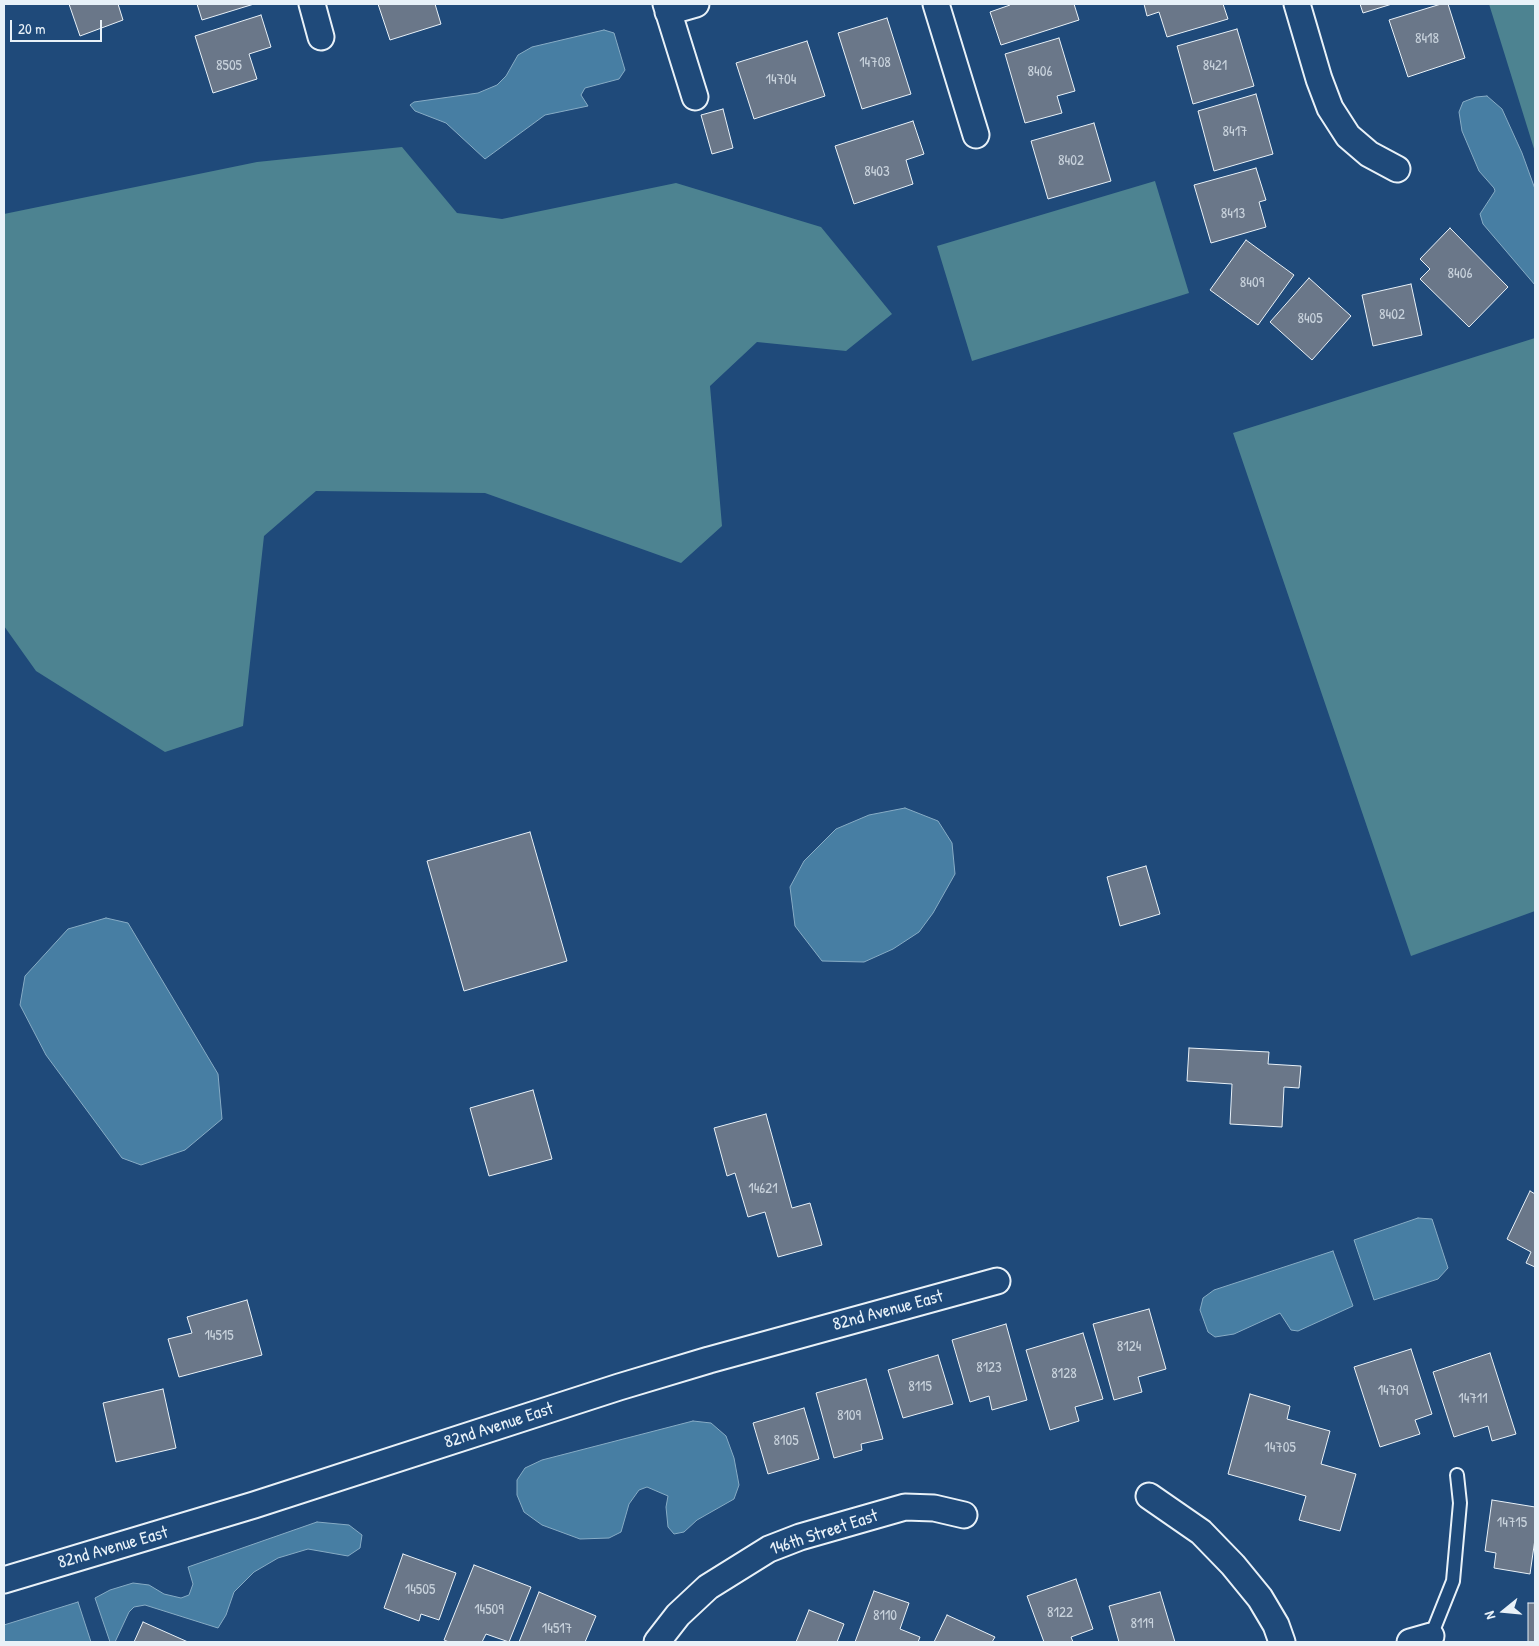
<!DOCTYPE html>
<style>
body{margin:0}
#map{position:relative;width:1539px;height:1646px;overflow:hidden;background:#1f4a7a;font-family:"Patrick Hand",sans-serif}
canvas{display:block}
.frame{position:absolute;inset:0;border:5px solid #e8f1f8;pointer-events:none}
.north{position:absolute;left:1479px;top:1586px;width:50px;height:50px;-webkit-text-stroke:4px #1f4a7a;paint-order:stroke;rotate:253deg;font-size:14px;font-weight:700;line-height:20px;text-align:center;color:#e8f1f8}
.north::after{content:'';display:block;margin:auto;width:18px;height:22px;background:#e8f1f8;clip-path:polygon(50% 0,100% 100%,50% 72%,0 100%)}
.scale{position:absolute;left:10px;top:20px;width:92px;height:22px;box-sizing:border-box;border:2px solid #e8f1f8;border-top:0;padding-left:6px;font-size:15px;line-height:18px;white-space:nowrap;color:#e8f1f8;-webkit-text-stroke:4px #1f4a7a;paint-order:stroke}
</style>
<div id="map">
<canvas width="1539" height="1646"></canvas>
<div class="frame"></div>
<div class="north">N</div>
<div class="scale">20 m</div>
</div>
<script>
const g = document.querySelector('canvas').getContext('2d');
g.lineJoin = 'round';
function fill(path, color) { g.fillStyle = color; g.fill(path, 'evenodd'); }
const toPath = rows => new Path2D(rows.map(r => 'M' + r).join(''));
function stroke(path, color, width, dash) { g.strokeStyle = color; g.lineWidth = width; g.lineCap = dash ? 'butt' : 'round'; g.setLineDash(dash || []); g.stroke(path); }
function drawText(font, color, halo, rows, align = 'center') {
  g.font = font + ' "Patrick Hand",sans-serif'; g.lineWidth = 4; g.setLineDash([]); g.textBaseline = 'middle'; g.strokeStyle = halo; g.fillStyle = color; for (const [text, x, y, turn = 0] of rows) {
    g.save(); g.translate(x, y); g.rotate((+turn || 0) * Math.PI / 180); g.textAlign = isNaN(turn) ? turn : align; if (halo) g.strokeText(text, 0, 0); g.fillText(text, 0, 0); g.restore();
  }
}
fill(toPath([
 [1489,4,1535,4,1535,152],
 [402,147,457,213,502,219,676,183,821,227,892,314,846,351,757,342,710,386,722,526,681,563,485,493,316,491,264,536,243,726,165,752,36,671,4,626,4,214,257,162],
 [1155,181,1189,293,972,361,937,246],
 [1535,338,1535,911,1411,956,1233,433]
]), '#4d8391');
const water = toPath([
 [604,30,614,33,625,70,619,79,585,88,581,95,588,106,545,115,485,159,446,123,415,111,410,105,414,102,478,93,497,85,506,76,518,55,532,47,604,30],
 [1487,96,1502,109,1522,153,1535,189,1535,285,1483,224,1480,214,1495,191,1494,188,1479,171,1462,131,1459,112,1463,102,1476,97,1487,96],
 [905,808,938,821,952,843,955,874,933,913,919,932,893,949,864,962,822,961,795,926,790,887,804,861,836,829,869,815,905,808],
 [106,918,128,923,218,1074,222,1119,185,1150,141,1165,122,1158,46,1055,20,1005,25,976,68,929,106,918],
 [1418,1218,1432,1219,1448,1268,1438,1279,1374,1300,1354,1240,1418,1218],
 [1333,1251,1353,1306,1298,1331,1291,1330,1280,1313,1234,1334,1215,1337,1208,1332,1200,1310,1203,1298,1214,1290,1333,1251],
 [693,1421,711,1423,726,1436,734,1458,739,1485,734,1499,697,1520,684,1532,674,1534,668,1527,666,1507,668,1496,647,1487,639,1490,629,1504,621,1532,609,1538,580,1539,542,1525,524,1512,517,1495,517,1480,525,1468,542,1460,693,1421],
 [317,1522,349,1525,362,1535,360,1548,348,1556,308,1549,278,1558,254,1572,234,1592,226,1615,218,1628,145,1605,134,1607,129,1612,115,1642,110,1642,95,1598,110,1590,133,1583,149,1585,164,1594,181,1598,189,1595,193,1584,188,1567,317,1522],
 [78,1602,91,1642,4,1642,4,1625,78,1602]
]);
fill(water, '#477ea3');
stroke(water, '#87acc5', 1);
const building = toPath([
 [69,4,118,4,123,20,80,36,69,4],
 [197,4,254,4,202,20,197,4],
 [378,4,435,4,441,24,390,40,378,4],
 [1009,4,1074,4,1079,20,1001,45,990,12,1010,5,1009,4],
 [1144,4,1223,4,1228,19,1167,37,1159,12,1147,16,1144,4],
 [1360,4,1392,4,1363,13,1360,4],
 [1441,4,1448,4,1465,58,1408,77,1389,20,1441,4],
 [261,15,271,47,249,54,257,79,213,93,195,36,261,15],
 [887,18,911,94,862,109,838,33,887,18],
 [1237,29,1254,86,1193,104,1177,46,1237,29],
 [1059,38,1075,91,1057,96,1062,113,1025,123,1005,54,1059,38],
 [807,41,825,96,754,119,736,63,807,41],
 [1256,94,1273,154,1214,171,1198,111,1256,94],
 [723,109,733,148,712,154,701,115,723,109],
 [913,121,924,154,906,160,913,184,854,204,835,146,913,121],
 [1094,123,1111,181,1048,199,1031,141,1094,123],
 [1256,168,1266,200,1259,202,1266,227,1211,243,1194,185,1256,168],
 [1450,228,1508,287,1469,327,1420,279,1430,269,1420,259,1450,228],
 [1246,240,1294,275,1258,325,1210,290,1246,240],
 [1309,278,1351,316,1312,360,1270,322,1309,278],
 [1411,284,1422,335,1373,346,1362,295,1411,284],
 [530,832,567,961,464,991,427,861,530,832],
 [1146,866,1160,914,1120,926,1107,877,1146,866],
 [1189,1048,1269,1052,1268,1064,1301,1066,1299,1088,1284,1087,1282,1127,1230,1124,1232,1084,1187,1081,1189,1048],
 [533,1090,552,1159,489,1176,470,1108,533,1090],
 [766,1114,792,1208,810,1203,822,1245,778,1257,765,1212,748,1217,735,1173,727,1176,714,1128,766,1114],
 [1530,1191,1535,1194,1535,1267,1526,1263,1531,1252,1507,1239,1530,1191],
 [247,1300,262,1355,179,1377,168,1339,192,1333,187,1317,247,1300],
 [1149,1309,1166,1369,1138,1377,1142,1392,1114,1400,1093,1324,1149,1309],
 [1006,1324,1027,1400,992,1410,989,1396,970,1402,952,1340,1006,1324],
 [1083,1333,1103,1399,1075,1407,1079,1421,1050,1430,1026,1350,1083,1333],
 [1411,1349,1432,1414,1415,1420,1420,1434,1380,1447,1354,1367,1411,1349],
 [1490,1353,1516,1434,1492,1441,1488,1426,1454,1437,1433,1372,1490,1353],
 [938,1355,953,1404,903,1418,888,1370,938,1355],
 [866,1379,883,1439,861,1444,862,1450,834,1458,816,1393,866,1379],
 [163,1389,176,1448,116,1462,103,1403,163,1389],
 [1250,1394,1290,1406,1287,1419,1330,1431,1321,1464,1356,1474,1340,1531,1299,1520,1306,1496,1228,1474,1250,1394],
 [804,1408,819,1459,768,1474,753,1423,804,1408],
 [1492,1500,1535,1507,1535,1539,1530,1574,1494,1568,1496,1553,1485,1551,1492,1500],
 [403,1554,456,1573,439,1620,421,1614,419,1621,384,1608,403,1554],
 [474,1565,531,1587,509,1642,486,1634,482,1642,449,1642,444,1640,474,1565],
 [1076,1579,1093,1629,1071,1637,1073,1642,1044,1642,1027,1596,1076,1579],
 [874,1591,909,1603,900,1629,920,1637,918,1642,855,1642,874,1591],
 [539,1592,596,1616,585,1642,519,1642,539,1592],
 [1160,1592,1175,1642,1119,1642,1109,1606,1160,1592],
 [1528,1603,1535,1603,1535,1642,1528,1642,1528,1603],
 [809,1610,844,1624,837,1642,796,1642,809,1610],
 [947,1615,995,1637,992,1642,934,1642,947,1615],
 [143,1622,188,1642,134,1642,143,1622]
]);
fill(building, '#6a7789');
stroke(building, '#e8f1f8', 1);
const service = toPath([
 [1431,1636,1453,1581,1460,1503,1457,1475]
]);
const minor = toPath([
 [312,4,321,37],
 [666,4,695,97],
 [936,4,976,135],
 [1297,4,1319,79,1330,108,1348,136,1369,154,1397,169],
 [668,12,696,4],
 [1149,1496,1201,1532,1233,1565,1260,1598,1276,1625,1282,1642],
 [4,1580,254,1505,619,1387,709,1360,997,1281],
 [657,1642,678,1615,708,1587,769,1549,800,1537,905,1507,934,1508,964,1515],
 [1410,1642,1431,1636]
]);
stroke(service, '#e8f1f8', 16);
stroke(minor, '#e8f1f8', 29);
stroke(service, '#1f4a7a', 12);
stroke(minor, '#1f4a7a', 25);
drawText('15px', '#c8d2dc', null, [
 ["8418",1427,39],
 ["14708",875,63],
 ["8505",229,66],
 ["8421",1215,66],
 ["8406",1040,72],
 ["14704",781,80],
 ["8417",1235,132],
 ["8402",1071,161],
 ["8403",877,172],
 ["8413",1233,214],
 ["8406",1460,274],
 ["8409",1252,283],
 ["8402",1392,315],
 ["8405",1310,319],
 ["14621",763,1189],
 ["14515",219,1336],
 ["8124",1129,1347],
 ["8123",989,1368],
 ["8128",1064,1374],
 ["8115",920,1387],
 ["14709",1393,1391],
 ["14711",1473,1399],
 ["8109",849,1416],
 ["8105",786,1441],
 ["14705",1280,1448],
 ["14715",1512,1523],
 ["14505",420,1590],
 ["14509",489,1610],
 ["8122",1060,1613],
 ["8110",885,1616],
 ["8119",1142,1624],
 ["14517",557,1629]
]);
drawText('18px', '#e8f1f8', '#1f4a7a', [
 ["82nd Avenue East",888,1311,-15],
 ["82nd Avenue East",499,1426,-18],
 ["146th Street East",824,1533,-18],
 ["82nd Avenue East",113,1548,-16]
]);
</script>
